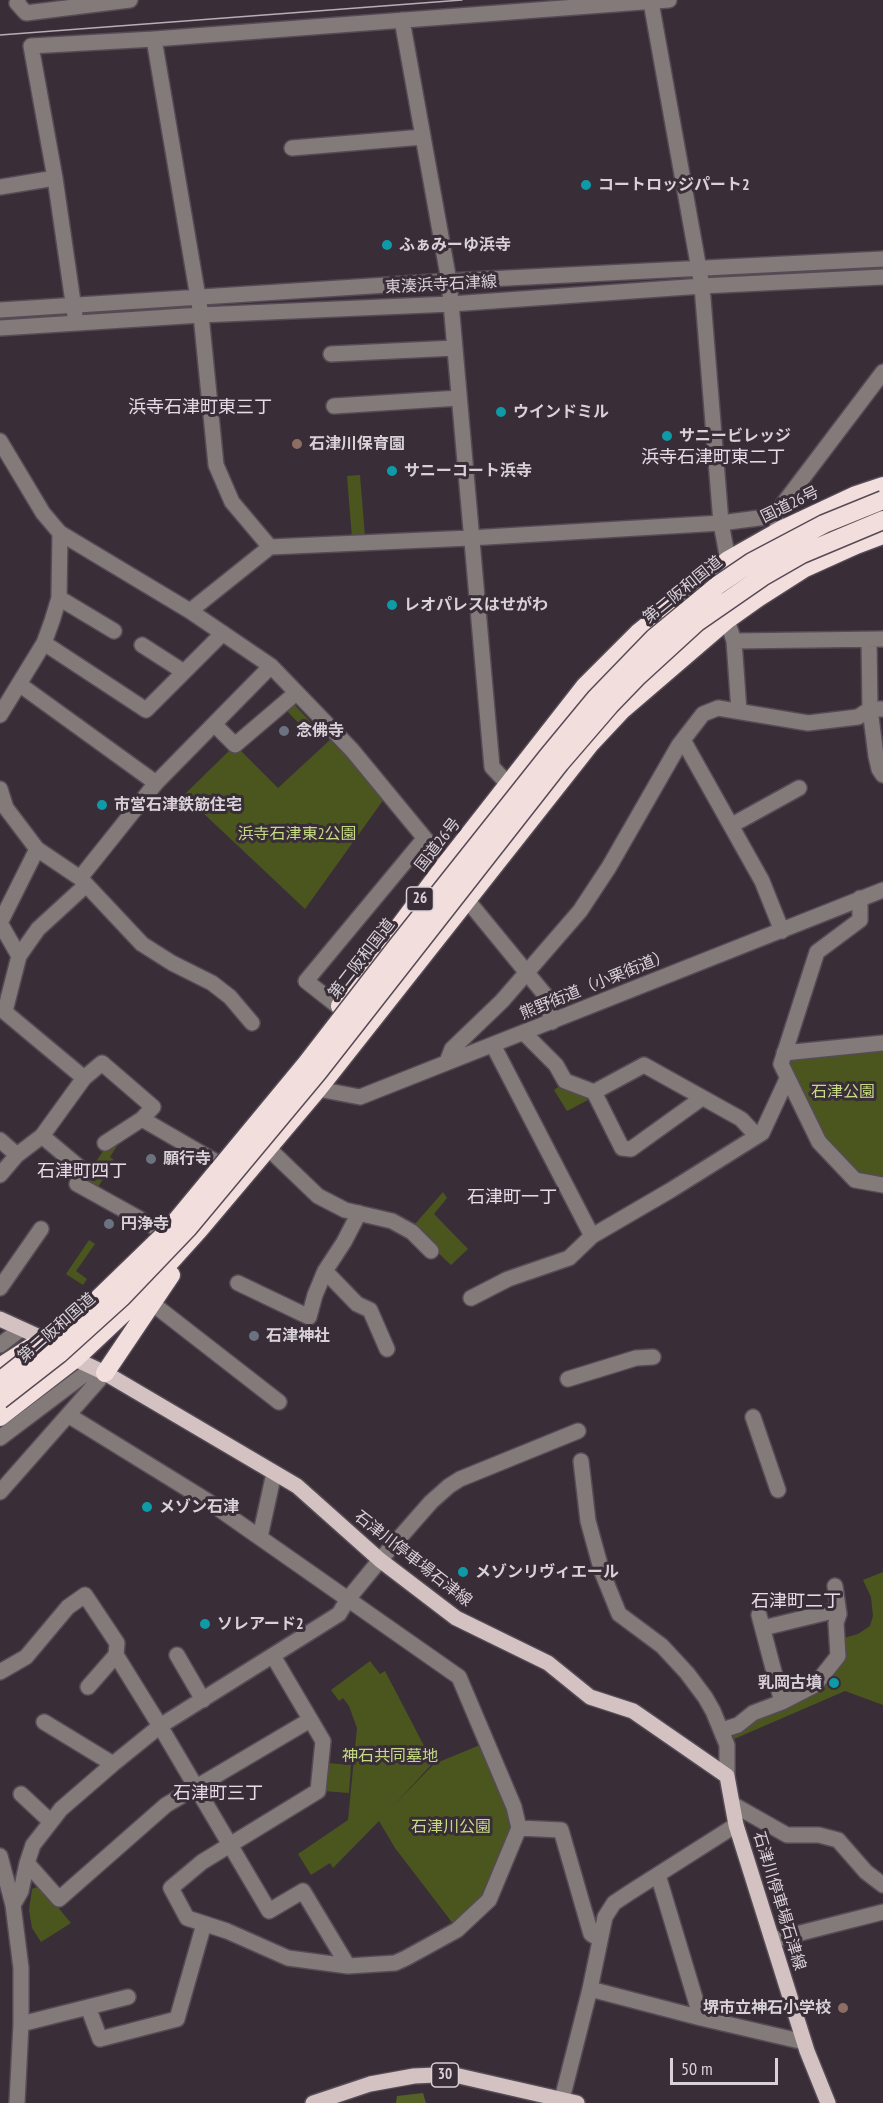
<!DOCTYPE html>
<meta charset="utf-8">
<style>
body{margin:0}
#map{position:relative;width:883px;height:2103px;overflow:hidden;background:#392e38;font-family:"PT Sans Narrow",sans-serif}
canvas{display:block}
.scale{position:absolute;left:670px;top:2058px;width:108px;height:27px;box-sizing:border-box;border:3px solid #d8d1d8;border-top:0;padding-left:8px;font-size:18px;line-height:21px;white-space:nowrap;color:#d8d1d8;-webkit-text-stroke:4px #392e38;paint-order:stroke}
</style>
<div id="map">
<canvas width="883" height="2103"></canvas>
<div class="scale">50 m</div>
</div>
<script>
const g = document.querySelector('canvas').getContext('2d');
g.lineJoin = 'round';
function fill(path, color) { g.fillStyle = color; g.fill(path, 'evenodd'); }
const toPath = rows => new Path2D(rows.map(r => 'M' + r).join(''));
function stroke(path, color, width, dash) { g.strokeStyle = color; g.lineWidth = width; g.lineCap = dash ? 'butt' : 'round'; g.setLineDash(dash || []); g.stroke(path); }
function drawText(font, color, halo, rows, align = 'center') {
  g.font = font + ' "PT Sans Narrow","Noto Sans JP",sans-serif'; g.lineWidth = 6; g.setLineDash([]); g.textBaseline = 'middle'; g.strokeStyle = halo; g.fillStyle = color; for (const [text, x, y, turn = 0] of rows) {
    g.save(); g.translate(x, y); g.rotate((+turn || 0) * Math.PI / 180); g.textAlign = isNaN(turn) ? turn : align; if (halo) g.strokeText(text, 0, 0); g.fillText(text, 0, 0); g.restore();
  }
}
fill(toPath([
 [360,475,365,537,352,538,347,476],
 [292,702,318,730,311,736,285,709],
 [331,739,384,799,305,909,184,795,235,745,278,788],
 [883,1046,883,1181,858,1176,824,1140,785,1063,788,1056],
 [561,1085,584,1094,588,1100,567,1111,554,1090],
 [124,1135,110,1157,114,1160,97,1189,84,1180,103,1151,109,1144],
 [443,1192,447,1198,434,1214,468,1249,451,1265,415,1231,415,1224],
 [89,1240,95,1244,76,1271,87,1279,83,1285,66,1274],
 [883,1572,883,1705,845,1691,734,1739,731,1734,752,1718,817,1690,844,1659,844,1638,858,1634,870,1626,873,1616,871,1597,863,1580],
 [370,1661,380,1674,385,1671,433,1763,393,1806,434,1764,480,1745,512,1825,484,1895,454,1925,395,1848,379,1821,333,1868,330,1863,311,1875,298,1854,348,1820,357,1728,349,1706,343,1698,339,1701,331,1690],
 [327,1763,351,1765,349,1793,324,1791],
 [40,1886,71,1923,41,1942,32,1928,29,1910,32,1889]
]), '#4b561f');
fill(toPath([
 [423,2093,426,2103,396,2103,397,2096]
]), '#556126');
const minor = toPath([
 [18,0,17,3,26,13,130,0],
 [651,2,702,286,721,523,728,560],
 [402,20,449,281,492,767,508,784],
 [154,39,201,315,216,465,232,502,270,547],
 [292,148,423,137],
 [0,187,55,178],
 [0,310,449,281,883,259],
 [76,323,55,178,31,46,154,39,669,0],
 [0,328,201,315,451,304,702,286,883,277],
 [331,354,455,348],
 [334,406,459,398],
 [0,441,43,513,60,533,190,611,271,666,352,750,446,864,468,901,546,996,552,1022],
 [777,523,774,516,883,372],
 [59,598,114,631],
 [190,611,270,547,470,538,721,523,774,516],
 [727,620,734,641,883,639],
 [869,640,870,709,876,756,879,769,883,775],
 [734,641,739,711],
 [44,643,146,710,223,633],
 [142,645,184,672],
 [19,684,156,783],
 [0,715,44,643,52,621,59,598,60,533],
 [214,724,235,745,296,693],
 [683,740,762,881,782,931],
 [0,789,6,808,37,849,80,878,142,944,172,963,212,983,230,997,252,1023],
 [732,825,799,788],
 [80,878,156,783,271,666],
 [860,898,860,920,817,952,781,1064,819,1142,855,1180,883,1185],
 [19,956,38,929,86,885],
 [339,1007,306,981,424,839],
 [0,1008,84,1078,102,1063,153,1107,142,1119,105,1143],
 [5,1011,19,956,0,923,37,849],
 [524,1033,556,1065,565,1081,594,1092,644,1065,741,1119,757,1136],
 [493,1045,592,1236],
 [784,1053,883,1043],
 [447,1062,452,1049,502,1001,580,911,609,867,679,745,703,714,718,708,808,723,858,717,870,709,883,709],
 [318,1089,360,1097,883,890],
 [594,1092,622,1148,631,1149,702,1098],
 [142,1119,218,1163],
 [42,1136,85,1172],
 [0,1140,17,1155,0,1175],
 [269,1149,318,1196,345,1210,392,1221,412,1232,431,1251],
 [17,1155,42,1136,84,1078],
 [77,1184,160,1230],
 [325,1271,357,1304,370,1310,387,1349],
 [238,1283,309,1317,315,1295,325,1271,344,1242,359,1213],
 [0,1288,41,1229],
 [471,1298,508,1279,569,1258,592,1236,671,1190,762,1133,787,1079],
 [153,1304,279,1402],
 [0,1345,21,1329],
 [568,1379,636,1358,653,1357],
 [68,1415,209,1502,459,1677,514,1807,519,1828,489,1900,457,1930,406,1958,395,1963,348,1966,288,1958,227,1931,187,1918,171,1888,202,1862,318,1791,323,1741,273,1656],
 [753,1417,778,1490],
 [0,1438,93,1368],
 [581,1461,588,1521,602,1572,619,1614,662,1646,687,1673,705,1697,713,1711,727,1745,727,1776],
 [0,1492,105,1373],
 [260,1537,274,1473],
 [759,1615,782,1702],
 [763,1628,837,1610],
 [177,1655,203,1700],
 [0,1672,26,1657,68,1607,85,1595,117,1643,116,1655],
 [88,1687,116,1655,160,1726,269,1911,303,1891,348,1966],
 [44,1722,113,1764],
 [722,1730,738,1725,753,1713,782,1702,815,1685,838,1656,836,1623,839,1614,835,1586],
 [21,1794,51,1822],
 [734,1805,787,1835,819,1835,838,1840,866,1872,883,1885],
 [519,1828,561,1830,591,1934,599,1939],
 [0,1856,13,1905,21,1968,21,2024,17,2103],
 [27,1863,59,1899,166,1805,310,1720],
 [658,1875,701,2018],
 [13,1905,21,1891,27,1863,33,1845,61,1809,113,1764,160,1726,339,1614,348,1599,380,1560,431,1502,449,1486,460,1479,578,1431],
 [773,1940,883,1912],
 [590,1989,701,2018,804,2042],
 [88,2007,100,2039,177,2019,204,1924],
 [21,2024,128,1997],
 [561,2103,590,1989,605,1917,614,1903,629,1893,736,1825]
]);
const major = toPath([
 [0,1319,44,1339,75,1359,105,1373,297,1486,380,1560,456,1618,548,1663,590,1697,633,1711,727,1776,736,1825,807,2051,828,2103],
 [313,2103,370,2084,414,2076,436,2075,459,2076,577,2103]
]);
const highway = toPath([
 [340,1006,446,864,585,686,638,633,728,560,781,530,856,495,883,486],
 [0,1367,31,1347],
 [105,1373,171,1275],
 [0,1417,75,1359,125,1312,199,1230,318,1089,591,743,621,711,727,620,758,598,805,568,856,545,883,535]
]);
stroke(minor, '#564b55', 18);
stroke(major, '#564b55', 18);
stroke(highway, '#564b55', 21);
stroke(minor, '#837a7a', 15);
stroke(major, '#d3c2c1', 15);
stroke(highway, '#f3dede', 18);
stroke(toPath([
 [0,35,462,0]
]), '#b7afb7', 1.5);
const highwayBridge = toPath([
 [0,1381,72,1324,167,1232,306,1064,398,945,548,756,596,698,654,638,718,585,752,562,824,524,883,500],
 [0,1400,59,1354,122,1297,188,1228,318,1072,560,763,610,705,638,676,697,622,762,577,802,554,883,520]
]);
stroke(highwayBridge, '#564b55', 21, []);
stroke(highwayBridge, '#f3dede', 18);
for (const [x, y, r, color] of [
 [586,185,6,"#0f9aa8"],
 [387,245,6,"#0f9aa8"],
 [501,412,6,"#0f9aa8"],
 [667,436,6,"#0f9aa8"],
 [297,444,6,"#8d6e63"],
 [392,471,6,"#0f9aa8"],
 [392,605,6,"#0f9aa8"],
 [284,731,6,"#6b7280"],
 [102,805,6,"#0f9aa8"],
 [151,1159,6,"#6b7280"],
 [109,1224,6,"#6b7280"],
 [254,1336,6,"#6b7280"],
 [147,1507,6,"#0f9aa8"],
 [463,1572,6,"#0f9aa8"],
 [205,1624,6,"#0f9aa8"],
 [834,1683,6,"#0f9aa8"],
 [843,2008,6,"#8d6e63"]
]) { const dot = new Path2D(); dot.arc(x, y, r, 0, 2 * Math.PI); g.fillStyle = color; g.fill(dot); stroke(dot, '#392e38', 2); }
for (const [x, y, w] of [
 [420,899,27],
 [445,2075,27]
]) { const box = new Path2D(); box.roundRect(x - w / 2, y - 12, w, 24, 4.5); g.fillStyle = '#392e38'; g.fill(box); stroke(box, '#d8d1d8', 1.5); }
drawText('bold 15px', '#d8d1d8', null, [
 ["26",420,899],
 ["30",445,2075]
]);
drawText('bold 16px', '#d8d1d8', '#392e38', [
 ["コートロッジパート2",598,185],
 ["ふぁみーゆ浜寺",399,245],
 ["ウインドミル",513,412],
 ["サニービレッジ",679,436],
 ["石津川保育園",309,444],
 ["サニーコート浜寺",404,471],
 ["レオパレスはせがわ",404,605],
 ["念佛寺",296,731],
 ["市営石津鉄筋住宅",114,805],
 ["願行寺",163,1159],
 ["円浄寺",121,1224],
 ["石津神社",266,1336],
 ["メゾン石津",159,1507],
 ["メゾンリヴィエール",475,1572],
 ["ソレアード2",217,1624],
 ["乳岡古墳",822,1683,"right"],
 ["堺市立神石小学校",831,2008,"right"]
], 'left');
drawText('16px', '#d8d1d8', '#392e38', [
 ["東湊浜寺石津線",441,285,-3],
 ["国道26号",790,505,-26],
 ["第二阪和国道",683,590,-39],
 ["国道26号",438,845,-52],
 ["第二阪和国道",362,959,-52],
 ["熊野街道（小栗街道）",595,985,-22],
 ["第二阪和国道",57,1328,-41],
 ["石津川停車場石津線",413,1559,38],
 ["石津川停車場石津線",779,1901,73]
]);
drawText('16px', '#c6da83', '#392e38', [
 ["浜寺石津東2公園",297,834],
 ["石津公園",843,1092],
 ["神石共同墓地",390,1756],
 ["石津川公園",451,1827]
]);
drawText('18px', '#e8dae7', '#392e38', [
 ["浜寺石津町東三丁",200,408],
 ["浜寺石津町東二丁",713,458],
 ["石津町四丁",82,1172],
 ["石津町一丁",512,1198],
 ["石津町二丁",796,1602],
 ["石津町三丁",218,1794]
]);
</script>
